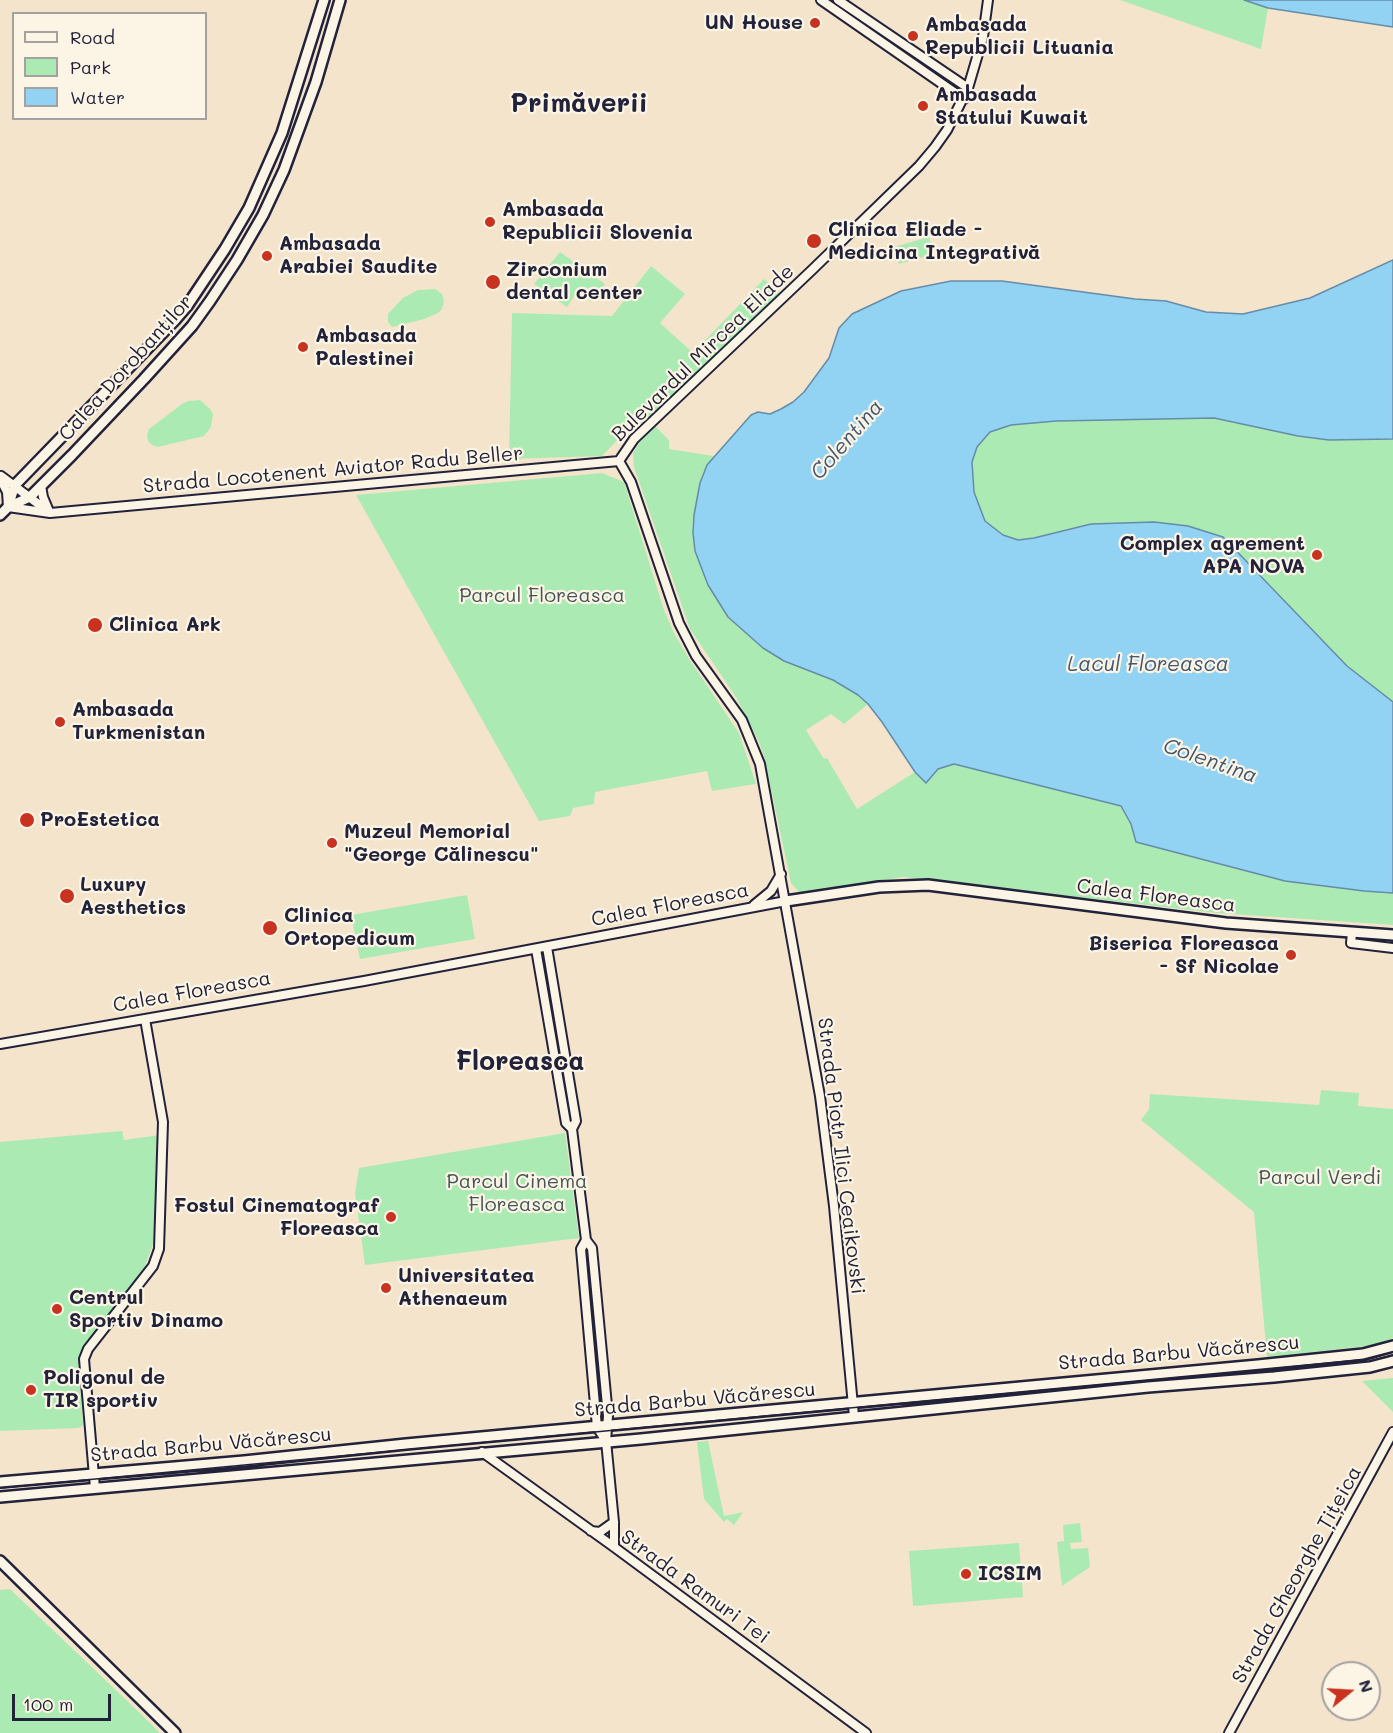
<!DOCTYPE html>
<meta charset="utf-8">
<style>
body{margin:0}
#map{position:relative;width:1393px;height:1733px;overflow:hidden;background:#f4e4cc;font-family:Mali,sans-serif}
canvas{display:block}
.legend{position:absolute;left:12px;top:12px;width:195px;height:108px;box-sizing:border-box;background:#fcf5e5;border:2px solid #a5a1a1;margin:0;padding:8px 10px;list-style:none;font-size:18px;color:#22223b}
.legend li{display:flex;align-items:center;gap:12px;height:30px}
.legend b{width:30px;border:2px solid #a5a1a1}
.north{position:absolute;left:1321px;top:1661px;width:60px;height:60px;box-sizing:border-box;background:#fcf5e5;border:2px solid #a5a1a1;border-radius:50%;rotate:72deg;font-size:16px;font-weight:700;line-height:24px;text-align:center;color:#22223b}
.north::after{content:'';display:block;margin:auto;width:21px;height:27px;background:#c8321e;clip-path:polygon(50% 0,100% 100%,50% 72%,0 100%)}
.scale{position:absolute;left:12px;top:1694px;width:99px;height:27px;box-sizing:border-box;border:3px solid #22223b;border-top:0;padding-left:8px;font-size:18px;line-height:21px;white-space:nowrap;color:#22223b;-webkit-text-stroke:4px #fcf5e5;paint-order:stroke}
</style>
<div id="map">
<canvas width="1393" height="1733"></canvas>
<ul class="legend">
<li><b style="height:8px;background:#fcf5e5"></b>Road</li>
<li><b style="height:16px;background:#abebb3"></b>Park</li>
<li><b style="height:16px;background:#92d2f3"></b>Water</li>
</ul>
<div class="north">N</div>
<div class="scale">100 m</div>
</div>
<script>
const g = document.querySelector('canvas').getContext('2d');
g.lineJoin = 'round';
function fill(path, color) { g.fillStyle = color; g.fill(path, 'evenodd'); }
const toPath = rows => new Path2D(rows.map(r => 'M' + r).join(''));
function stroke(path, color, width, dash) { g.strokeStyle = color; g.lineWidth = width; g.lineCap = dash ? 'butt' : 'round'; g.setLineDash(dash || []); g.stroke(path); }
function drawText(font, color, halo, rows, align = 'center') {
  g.font = font + ' Mali,sans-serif'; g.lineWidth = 4.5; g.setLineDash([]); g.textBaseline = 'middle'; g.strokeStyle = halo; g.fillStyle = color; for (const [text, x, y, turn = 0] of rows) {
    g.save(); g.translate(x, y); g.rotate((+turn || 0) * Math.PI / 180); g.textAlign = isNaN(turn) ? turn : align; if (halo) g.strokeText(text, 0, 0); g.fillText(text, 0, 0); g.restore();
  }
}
fill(toPath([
 [1120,0,1244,0,1268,8,1261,49],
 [929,237,934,254,899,264,894,247],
 [560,252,605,284,591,302,577,292,567,307,534,284],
 [651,266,685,294,660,323,693,353,764,279,780,293,649,419,630,427,602,456,509,459,512,313,612,316],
 [435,289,442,294,444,301,442,309,438,313,424,319,392,327,388,322,388,314,403,298,418,290],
 [200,400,210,409,213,414,211,427,204,436,158,447,152,445,148,441,147,436,149,429,182,404,188,401],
 [1192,417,1214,418,1298,436,1329,440,1393,439,1393,702,1347,666,1255,569,1091,524,1034,538,1018,540,1003,535,985,521,974,492,972,462,977,447,990,432,1011,425,1056,421],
 [654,425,669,440,669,449,714,456,703,472,694,515,695,550,708,585,728,617,858,695,868,704,844,724,831,714,806,730,824,759,827,758,857,809,915,772,926,782,938,769,954,764,1121,806,1131,824,1136,842,1285,881,1364,891,1393,893,1393,925,1217,913,904,877,800,893,791,883,764,756,759,742,736,697,690,629,634,467,633,453,642,438],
 [602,473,624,482,664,610,674,633,689,659,739,733,756,784,712,791,707,771,595,792,594,804,573,808,570,816,539,821,356,495],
 [467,895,475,939,360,959,351,915],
 [1321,1090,1359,1093,1358,1106,1393,1109,1393,1338,1376,1345,1267,1357,1254,1212,1141,1120,1149,1109,1150,1094,1319,1105],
 [122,1131,124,1140,160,1135,155,1239,143,1271,80,1354,78,1361,83,1425,79,1428,0,1431,0,1142],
 [565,1133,579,1238,365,1265,355,1193,359,1168],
 [1393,1378,1393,1412,1362,1381],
 [708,1441,724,1516,743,1512,734,1525,727,1519,724,1522,704,1499,697,1442],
 [1080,1523,1082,1542,1070,1543,1071,1549,1088,1548,1090,1567,1062,1586,1057,1542,1064,1541,1063,1525],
 [1019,1543,1023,1597,913,1606,909,1551],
 [10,1589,142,1715,160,1733,0,1733,0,1590]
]), '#abebb3');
const water = toPath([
 [1244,0,1393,0,1393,27,1268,8,1244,0],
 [1393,260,1393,439,1329,440,1298,436,1214,418,1056,421,1011,425,990,432,977,447,972,462,974,492,985,521,1003,535,1018,540,1034,538,1091,524,1154,522,1188,526,1223,537,1347,666,1393,702,1393,893,1364,891,1285,881,1136,842,1131,824,1121,806,954,764,938,769,926,783,915,772,882,722,868,704,858,695,833,680,784,661,763,648,728,617,708,585,695,551,693,533,694,515,700,483,707,465,751,415,758,412,770,414,781,409,793,402,804,392,829,358,839,328,852,314,901,291,951,281,1002,281,1135,299,1166,301,1206,312,1243,314,1310,298,1393,260]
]);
fill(water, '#92d2f3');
stroke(water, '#658ca9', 1.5);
const minor = toPath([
 [821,0,964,99],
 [838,0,968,88],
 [619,461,631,482,679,623,696,656,742,720,760,764,820,1096,834,1206,854,1416],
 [619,461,634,439,813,269,919,166,935,147,947,130,968,88,983,37,988,0],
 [1,476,49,512],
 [0,478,7,492,8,507,50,513,619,461],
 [41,486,43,497,48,509],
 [754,905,771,891,781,874],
 [1352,933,1351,943,1393,948],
 [547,947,576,1121,572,1129,586,1240,592,1248,608,1416,606,1441,614,1522,614,1547],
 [536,949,566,1123,572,1129],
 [0,1044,364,981,786,901],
 [586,1240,581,1249,597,1427,606,1441],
 [482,1452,614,1547,866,1733],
 [95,1488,84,1359,88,1349,153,1266,159,1249,163,1122,145,1019],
 [591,1531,600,1532,614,1522],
 [1229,1733,1393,1432]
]);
const major = toPath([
 [8,507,15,485,175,320,187,306,225,249,249,208,282,133,324,0],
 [0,515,8,507,30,497,72,455,144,379,192,326,210,301,237,260,263,215,284,170,316,82,340,0],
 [786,901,879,887,928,885,1226,923,1393,935],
 [0,1482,244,1461,406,1444,1258,1365,1363,1354,1393,1346],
 [0,1497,641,1439,1148,1387,1274,1377,1370,1367,1393,1361],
 [0,1561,175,1733]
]);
stroke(minor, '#22223b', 12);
stroke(major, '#22223b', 14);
stroke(minor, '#fcf5e5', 8);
stroke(major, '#fcf5e5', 9);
stroke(toPath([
 [0,1488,1370,1359,1393,1352]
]), '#22223b', 1.5);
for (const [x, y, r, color] of [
 [815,23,6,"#c8321e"],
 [913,36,6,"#c8321e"],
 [923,106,6,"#c8321e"],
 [490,222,6,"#c8321e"],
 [814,241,8,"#c8321e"],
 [267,256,6,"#c8321e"],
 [493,282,8,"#c8321e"],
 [303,347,6,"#c8321e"],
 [1317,555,6,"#c8321e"],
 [95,625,8,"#c8321e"],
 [60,722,6,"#c8321e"],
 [27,820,8,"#c8321e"],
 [332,843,6,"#c8321e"],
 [67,896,8,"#c8321e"],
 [270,928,8,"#c8321e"],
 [1291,955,6,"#c8321e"],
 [391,1217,6,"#c8321e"],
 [386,1288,6,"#c8321e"],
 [57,1309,6,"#c8321e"],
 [31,1390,6,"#c8321e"],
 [966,1574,6,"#c8321e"]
]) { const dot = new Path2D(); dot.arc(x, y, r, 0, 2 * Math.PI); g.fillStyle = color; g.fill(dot); stroke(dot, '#fcf5e5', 2); }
drawText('bold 20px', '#22223b', '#fcf5e5', [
 ["UN House",803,23,"right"],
 ["Ambasada",925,25],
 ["Republicii Lituania",925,48],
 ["Ambasada",935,95],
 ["Statului Kuwait",935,118],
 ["Ambasada",502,210],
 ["Republicii Slovenia",502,233],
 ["Clinica Eliade -",828,230],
 ["Medicina Integrativă",828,253],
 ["Ambasada",279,244],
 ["Arabiei Saudite",279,267],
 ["Zirconium",506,270],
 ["dental center",506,293],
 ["Ambasada",315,336],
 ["Palestinei",315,359],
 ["Complex agrement",1305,544,"right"],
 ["APA NOVA",1305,567,"right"],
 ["Clinica Ark",109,625],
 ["Ambasada",72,710],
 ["Turkmenistan",72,733],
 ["ProEstetica",40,820],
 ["Muzeul Memorial",344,832],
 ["\"George Călinescu\"",344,855],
 ["Luxury",80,885],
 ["Aesthetics",80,908],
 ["Clinica",284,916],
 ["Ortopedicum",284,939],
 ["Biserica Floreasca",1279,944,"right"],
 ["- Sf Nicolae",1279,967,"right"],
 ["Fostul Cinematograf",379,1206,"right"],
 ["Floreasca",379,1229,"right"],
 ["Universitatea",398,1276],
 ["Athenaeum",398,1299],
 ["Centrul",69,1298],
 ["Sportiv Dinamo",69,1321],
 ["Poligonul de",43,1378],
 ["TIR sportiv",43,1401],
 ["ICSIM",978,1574]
], 'left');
drawText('20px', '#22223b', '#fcf5e5', [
 ["Bulevardul Mircea Eliade",703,353,-44],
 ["Calea Dorobanților",126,368,-48],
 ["Strada Locotenent Aviator Radu Beller",333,470,-5],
 ["Calea Floreasca",1156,896,7],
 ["Calea Floreasca",670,905,-11],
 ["Calea Floreasca",192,992,-10],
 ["Strada Piotr Ilici Ceaikovski",841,1156,83],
 ["Strada Barbu Văcărescu",1179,1353,-5],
 ["Strada Barbu Văcărescu",695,1400,-5],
 ["Strada Barbu Văcărescu",211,1445,-5],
 ["Strada Gheorghe Țițeica",1297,1575,-61],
 ["Strada Ramuri Tei",695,1587,36]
]);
drawText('20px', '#445459', '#fcf5e5', [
 ["Parcul Floreasca",542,596],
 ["Parcul Verdi",1320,1178],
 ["Parcul Cinema",517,1182],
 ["Floreasca",517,1205]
]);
drawText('italic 21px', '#445772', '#fcf5e5', [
 ["Colentina",847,440,-49],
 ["Lacul Floreasca",1148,665],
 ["Colentina",1210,761,19]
]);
drawText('bold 26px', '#22223b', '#fcf5e5', [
 ["Primăverii",579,104],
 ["Floreasca",520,1062]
]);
</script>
